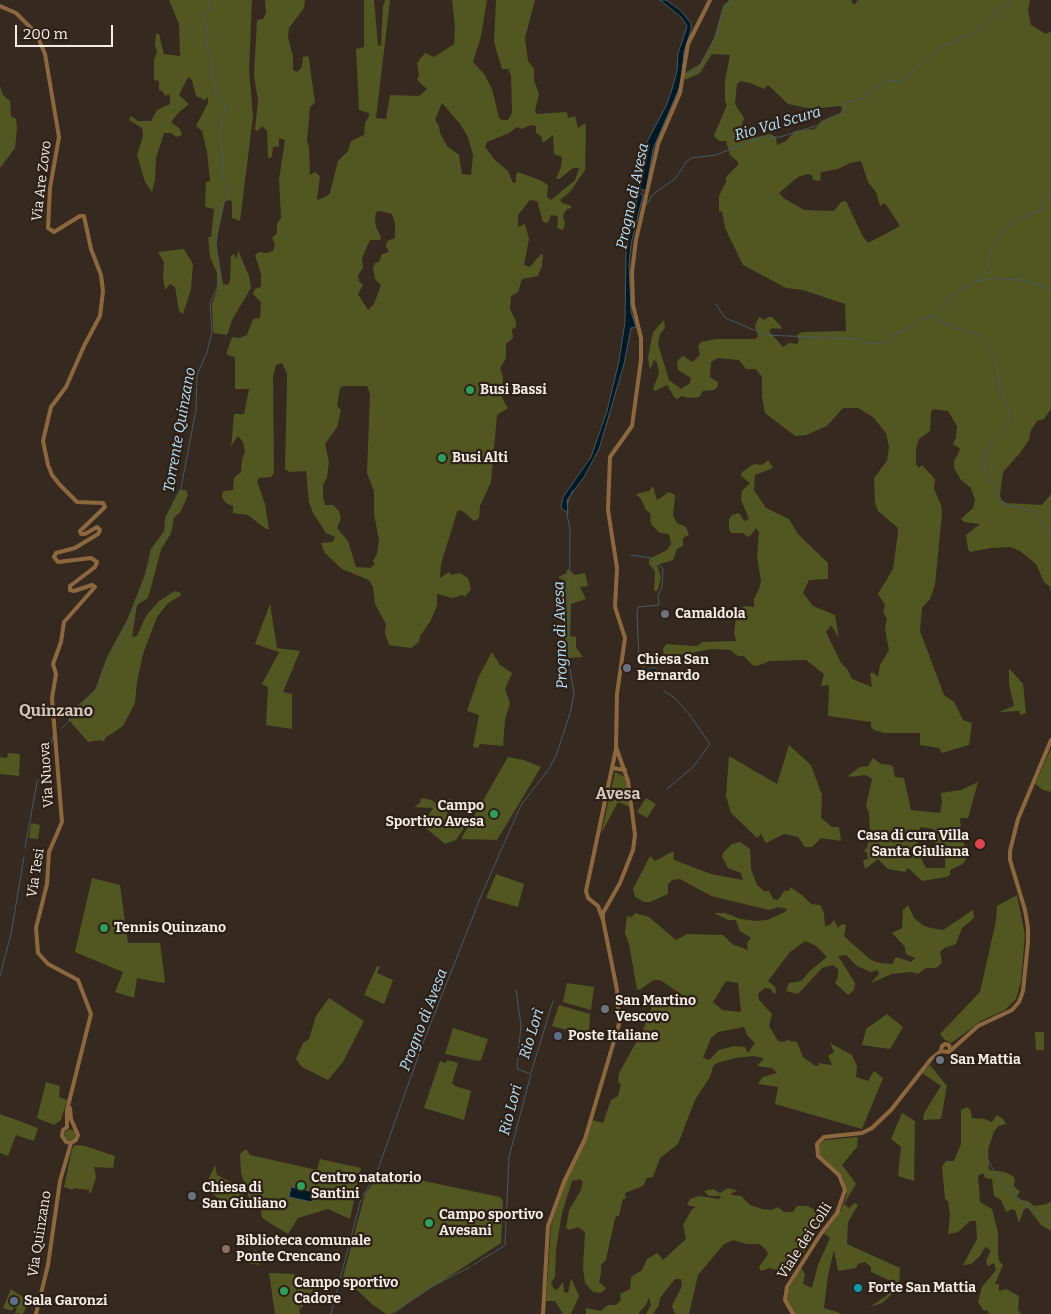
<!DOCTYPE html>
<meta charset="utf-8">
<style>
body{margin:0}
#map{position:relative;width:1051px;height:1314px;overflow:hidden;background:#362a20;font-family:Bitter,serif}
canvas{display:block}
.scale{position:absolute;left:15px;top:25px;width:98px;height:22px;box-sizing:border-box;border:2px solid #f4ece6;border-top:0;padding-left:6px;font-size:15px;line-height:18px;white-space:nowrap;color:#f4ece6;-webkit-text-stroke:4px #2c2017;paint-order:stroke}
</style>
<div id="map">
<canvas width="1051" height="1314"></canvas>
<div class="scale">200 m</div>
</div>
<script>
const g = document.querySelector('canvas').getContext('2d');
g.lineJoin = 'round';
function fill(path, color) { g.fillStyle = color; g.fill(path, 'evenodd'); }
const toPath = rows => new Path2D(rows.map(r => 'M' + r).join(''));
function stroke(path, color, width, dash) { g.strokeStyle = color; g.lineWidth = width; g.lineCap = dash ? 'butt' : 'round'; g.setLineDash(dash || []); g.stroke(path); }
function drawText(font, color, halo, rows, align = 'center') {
  g.font = font + ' Bitter,serif'; g.lineWidth = 4.5; g.setLineDash([]); g.textBaseline = 'middle'; g.strokeStyle = halo; g.fillStyle = color; for (const [text, x, y, turn = 0] of rows) {
    g.save(); g.translate(x, y); g.rotate((+turn || 0) * Math.PI / 180); g.textAlign = isNaN(turn) ? turn : align; if (halo) g.strokeText(text, 0, 0); g.fillText(text, 0, 0); g.restore();
  }
}
fill(toPath([
 [169,0,252,0,249,70,253,116,240,221,232,218,232,202,230,200,225,201,216,242,223,284,228,285,230,280,231,256,234,254,237,259,238,250,249,276,251,288,232,320,227,335,214,333,213,330,212,304,217,290,217,273,210,257,208,237,211,237,214,209,205,207,206,182,210,181,207,152,202,131,196,126,208,103,208,97,205,100,196,96,192,80,188,77,179,95,188,103,188,105,179,112,171,122,180,129,182,135,176,137,171,133,164,133,156,158,155,180,152,192,145,182,137,155,143,136,142,128,129,120,131,116,138,121,151,121,157,110,170,104,170,96,168,94,166,97,162,91,159,90,159,81,154,80,154,60,157,52,155,45,156,34,159,34,164,54,180,56,179,24],
 [265,0,305,0,304,8,289,28,288,38,293,56,293,70,297,72,302,67,303,57,308,56,309,59,315,103,310,107,307,141,309,148,310,175,315,172,320,176,317,200,327,196,330,193,338,161,348,151,351,141,364,135,365,123,369,116,369,113,359,110,356,49,364,47,364,0,374,0,378,46,381,45,383,7,385,0,390,0,376,118,386,119,390,95,419,96,427,89,417,80,419,75,417,63,425,53,434,57,454,44,455,26,452,0,487,0,481,36,473,62,485,75,492,89,499,118,502,120,508,120,512,113,511,76,508,69,502,69,494,42,496,0,535,0,525,38,528,61,534,69,534,80,539,94,535,111,537,114,567,112,568,118,575,116,578,128,585,123,586,131,585,170,570,192,560,200,562,203,570,205,572,208,567,209,563,215,565,224,563,230,557,228,558,216,551,215,548,223,543,222,537,201,530,200,518,215,518,227,525,224,529,239,524,265,530,267,541,254,543,255,542,266,538,276,522,279,518,292,511,296,510,309,516,321,516,327,512,329,513,338,506,344,506,358,500,368,503,377,502,398,508,408,497,415,491,482,480,506,479,518,474,521,464,512,459,510,457,512,441,564,440,578,449,572,451,575,460,573,468,578,471,589,465,597,462,595,453,598,437,594,437,606,430,622,420,636,419,642,411,648,389,645,385,633,386,624,375,604,373,587,369,580,342,569,325,553,321,543,333,542,335,537,326,533,313,513,309,502,306,471,289,472,285,469,287,384,287,373,282,363,276,365,273,377,274,473,271,477,259,478,257,481,265,504,269,529,266,529,248,515,233,513,233,506,226,503,222,497,223,491,233,490,234,478,241,472,242,459,245,452,243,442,238,436,231,446,232,438,234,414,244,414,249,389,235,389,235,357,227,355,227,352,232,337,239,338,247,335,253,319,260,318,261,302,253,294,255,289,261,287,261,274,255,255,259,252,267,253,273,251,275,245,272,238,277,233,277,224,281,218,279,180,285,140,279,138,279,146,273,147,272,157,268,158,267,131,262,126,258,131,255,130,258,101,254,75,257,20,263,19,266,13],
 [442,103,460,124,468,137,473,155,471,175,462,174,459,155,447,146,440,133,439,126,435,120],
 [531,125,536,126,536,133,541,136,543,143,553,135,554,154,562,157,561,167,556,179,559,179,573,168,579,168,575,180,551,200,547,197,548,185,542,181,518,172,516,175,516,182,513,183,508,171,495,160,485,147,487,142,509,133,517,127,522,129],
 [380,211,392,214,395,223,395,238,387,241,386,247,389,252,382,254,379,262,375,263,373,268,375,279,381,285,374,304,368,310,358,294,363,285,359,281,358,275,363,268,362,258,370,240,380,240,381,237,376,227,375,219,376,212],
 [343,386,367,386,370,394,367,473,374,491,374,514,379,540,377,554,373,561,375,564,370,568,356,567,348,541,337,528,341,518,339,511,333,505,325,505,323,497,323,485,327,477,329,462,325,444,337,427,341,410,337,406,340,388],
 [729,0,851,0,854,5,858,0,1030,0,1028,10,1031,25,1046,34,1051,31,1051,409,1044,419,1037,421,1031,430,1029,440,1020,453,1003,472,1000,495,1001,500,1006,503,1042,505,1051,494,1051,594,1050,587,1044,582,1036,564,1020,551,1010,547,991,548,970,552,968,549,966,535,980,524,964,522,961,519,973,508,975,500,971,488,961,480,954,468,954,462,960,449,953,444,956,437,957,426,948,411,933,409,931,412,930,431,919,439,916,449,916,465,919,468,922,465,935,479,934,489,941,505,942,513,935,585,930,599,922,608,920,631,944,695,954,702,963,720,972,723,969,745,942,753,939,748,920,745,920,733,884,733,874,730,871,727,871,722,828,716,829,685,821,686,824,674,806,660,770,661,757,666,752,665,744,656,738,656,730,650,712,649,680,655,677,665,639,666,640,662,664,658,663,649,666,644,694,646,699,645,702,642,736,641,734,632,737,610,745,606,754,607,754,599,759,589,761,581,757,557,759,532,756,528,751,535,747,537,743,533,731,533,729,529,729,519,732,515,739,513,744,521,749,519,741,500,742,491,750,483,741,476,742,472,754,464,762,465,768,460,773,468,755,475,754,490,766,508,789,519,798,534,828,563,828,579,809,580,803,593,813,606,835,615,839,638,831,625,826,632,841,663,847,669,852,679,872,687,870,673,874,673,878,677,880,665,889,650,885,629,887,619,883,612,885,605,878,594,893,569,898,533,898,528,878,511,875,503,874,478,887,461,889,447,886,433,873,417,858,408,843,408,827,426,806,435,795,436,765,413,762,397,762,377,756,369,746,369,739,360,718,358,711,362,710,377,718,382,718,386,714,390,703,391,699,397,688,398,682,396,677,399,674,397,667,385,655,391,653,389,659,373,657,362,654,360,650,370,648,358,653,332,664,320,665,328,660,334,658,344,669,380,681,389,690,383,691,378,678,370,677,361,683,356,693,362,700,354,698,346,701,342,716,339,755,339,758,336,755,326,759,317,764,320,768,317,772,317,781,326,781,329,772,328,769,331,783,347,789,343,797,344,799,341,797,335,802,332,846,331,845,304,803,290,786,288,743,265,725,228,722,211,719,212,719,196,726,182,726,177,738,165,738,162,730,155,726,141,719,141,714,136,715,133,727,105,725,101,725,81,730,55,712,54,700,73,685,80,685,73,700,64,714,38,723,6],
 [741,81,750,83,764,89,768,85,788,104,813,109,839,106,842,107,841,113,821,121,815,129,795,131,786,141,777,145,776,137,770,134,740,141,739,134,744,118,735,104,737,84],
 [861,161,868,182,876,192,880,206,884,203,887,206,900,226,868,243,862,235,846,201,841,202,834,211,804,210,785,199,779,193,798,177,808,174,812,175,813,180,820,181,821,172,838,169,850,163],
 [0,86,3,95,10,101,11,116,16,119,17,128,15,148,0,168],
 [184,249,193,264,191,289,183,314,179,311,175,287,170,284,165,290,163,278,164,262,158,252],
 [653,486,657,500,669,492,675,495,673,516,677,523,686,527,689,535,683,538,683,546,677,549,673,560,657,565,661,577,658,590,654,591,655,571,649,564,649,559,667,550,671,544,669,534,660,533,651,524,650,513,646,510,641,499,636,494,649,491],
 [179,490,186,490,188,495,181,511,174,518,171,533,161,550,148,598,137,605,132,637,137,636,146,616,159,601,175,591,181,593,180,596,168,603,157,617,143,654,137,682,135,703,123,726,105,738,104,742,101,740,88,742,68,719,79,711,76,707,95,690,107,657,128,618,145,574,151,549,164,531,165,518],
 [568,569,575,575,585,573,588,586,580,587,586,599,571,604,570,636,576,637,576,647,583,657,568,658,566,665,564,654,567,616,564,581,558,577,565,574],
 [270,604,277,648,300,651,283,692,292,694,292,729,266,725,268,687,262,684,279,652,255,644],
 [492,652,500,665,512,673,505,689,510,703,505,720,503,746,480,744,478,748,473,747,479,715,467,711,479,676],
 [1009,668,1023,684,1026,713,1020,715,1019,711,999,712,1014,706,1009,684],
 [789,745,811,765,822,795,821,818,832,827,839,827,841,841,821,838,812,847,805,847,798,837,784,834,766,843,761,834,757,838,731,813,726,796,729,756,777,784],
 [1051,748,1051,792,1043,790,1035,784],
 [8,753,20,754,19,776,0,774,0,757,7,758],
 [508,757,524,760,541,767,497,840,461,839],
 [873,758,881,764,891,765,893,767,895,777,904,778,911,810,940,813,942,802,941,793,961,790,978,782,968,818,960,818,962,839,969,854,963,864,950,870,950,875,946,877,922,881,908,868,905,872,888,869,878,859,865,869,863,860,868,859,867,852,864,852,868,845,867,837,870,833,869,813,866,806,872,779,866,775,849,777,849,775,860,767,868,766],
 [920,827,934,829,934,848,945,856,945,868,926,868,917,851],
 [615,772,627,778,630,807,618,802,601,834],
 [421,798,432,800,436,804,439,811,443,809,442,806,451,798,451,802,447,812,449,817,454,820,470,819,456,840,445,844,422,825,433,808,414,807,420,803],
 [646,798,656,804,647,818,637,812],
 [31,823,40,825,38,839,29,838],
 [740,842,750,849,751,869,757,885,764,891,769,891,773,899,778,900,784,891,790,890,790,887,802,895,811,904,820,905,824,913,825,926,830,925,834,920,838,928,842,924,846,925,844,936,847,939,871,960,880,963,892,964,896,957,911,962,915,958,906,954,905,947,892,933,902,928,903,910,908,905,914,918,924,926,931,928,943,930,973,910,974,918,962,928,956,944,944,948,940,952,942,963,936,968,926,968,918,974,911,972,892,974,871,983,879,974,878,970,871,972,857,966,846,955,838,956,855,983,854,990,848,995,835,983,838,977,838,969,833,965,822,968,798,994,786,991,789,983,801,981,811,970,827,957,816,946,805,941,790,952,768,981,775,987,776,992,774,994,771,989,765,988,758,994,759,1000,772,1014,769,1026,778,1041,785,1042,786,1040,797,1042,803,1057,814,1065,818,1066,819,1063,832,1065,828,1056,834,1052,830,1043,852,1055,857,1066,856,1077,868,1081,874,1071,883,1078,862,1129,775,1104,778,1087,758,1084,763,1077,777,1073,772,1068,757,1066,764,1058,753,1056,735,1058,717,1063,713,1066,710,1077,695,1100,678,1144,660,1158,653,1177,647,1178,643,1186,625,1193,626,1199,623,1199,619,1216,616,1216,614,1223,606,1260,601,1265,601,1273,599,1282,606,1288,601,1293,593,1292,585,1283,583,1267,585,1232,578,1227,569,1230,566,1228,569,1210,580,1192,583,1182,580,1179,572,1181,562,1213,556,1249,555,1277,551,1283,554,1289,557,1290,563,1282,564,1292,568,1293,571,1278,579,1296,571,1314,563,1314,555,1301,546,1301,551,1225,566,1181,592,1120,603,1123,611,1100,618,1096,621,1084,618,1082,619,1073,643,1030,653,1004,656,1008,665,999,687,998,660,980,654,980,639,990,637,989,629,944,625,933,627,916,632,917,635,913,649,917,676,940,687,934,723,935,732,944,748,950,747,943,751,938,740,931,736,920,728,920,714,913,725,913,741,919,757,921,767,920,785,912,787,909,778,907,769,910,711,896,680,879,672,880,668,884,668,894,650,902,644,902,635,897,633,889,650,856,655,861,673,851,674,860,711,874,743,880,741,873,728,868,722,857,723,853,732,844],
 [726,981,738,983,741,1012,722,1010,713,1002],
 [744,1027,747,1035,755,1043,748,1053,745,1047,734,1046,719,1050,709,1060,703,1058,711,1038,718,1032],
 [496,874,524,884,518,907,486,898],
 [92,878,120,885,128,943,160,943,165,982,163,983,137,978,134,998,115,992,123,972,75,952],
 [1017,895,1025,935,1021,982,1016,999,1005,1010,981,1021,951,1043,945,1040,940,1034,980,992,996,921,997,906],
 [377,966,380,967,377,973,393,980,384,1004,364,995],
 [567,983,594,987,591,1010,563,1002],
 [329,998,364,1021,343,1062,328,1080,302,1067,296,1059,303,1043,309,1039,316,1016],
 [559,1005,590,1014,589,1036,552,1026],
 [887,1014,903,1027,890,1049,862,1045,866,1029],
 [453,1028,488,1039,481,1060,478,1061,445,1054],
 [1035,1032,1044,1032,1044,1050,1036,1050],
 [447,1060,458,1063,452,1083,455,1086,471,1091,464,1120,424,1108,440,1061,446,1063],
 [930,1065,947,1086,941,1119,923,1120,924,1113,941,1086,922,1073],
 [46,1082,60,1086,59,1097,67,1100,61,1120,54,1125,37,1118],
 [967,1107,970,1109,972,1118,985,1119,992,1122,997,1115,1003,1119,1006,1124,998,1126,994,1132,988,1149,989,1170,1005,1172,1013,1176,1015,1180,1014,1186,1020,1192,1016,1197,1020,1200,1028,1201,1034,1206,1047,1204,1051,1201,1051,1231,1041,1225,1028,1208,1024,1209,1019,1223,1015,1210,1012,1209,1006,1212,1001,1200,994,1196,992,1179,985,1178,983,1173,978,1176,980,1202,992,1209,998,1233,998,1254,999,1261,1003,1265,995,1284,999,1284,999,1291,1006,1289,1019,1296,1018,1310,1021,1314,989,1314,987,1310,984,1311,978,1302,982,1287,996,1270,994,1263,988,1266,986,1261,991,1250,985,1247,980,1256,971,1264,963,1265,977,1239,976,1221,970,1221,958,1232,948,1234,950,1216,948,1201,945,1199,942,1167,946,1161,954,1161,961,1144,961,1110],
 [902,1113,915,1121,914,1181,898,1176,901,1147,891,1139],
 [0,1114,38,1128,34,1141,16,1135,8,1156,0,1153],
 '64.5 1135a5.5 5.5 0 1 1 11 0a5.5 5.5 0 1 1-11 0Z',
 [858,1137,857,1147,842,1165,856,1184,844,1204,849,1208,855,1203,858,1205,848,1222,847,1244,900,1268,899,1288,882,1303,870,1307,886,1296,895,1283,871,1272,871,1267,865,1262,858,1264,856,1268,838,1271,834,1250,828,1275,824,1308,843,1314,794,1314,787,1300,788,1290,801,1268,805,1274,803,1284,812,1288,818,1265,830,1238,824,1234,841,1210,847,1194,843,1178,822,1158,818,1152,818,1146,825,1140],
 [75,1145,85,1146,115,1156,113,1168,94,1167,96,1177,91,1193,89,1193,89,1190,74,1188,73,1190,64,1187,72,1149],
 [246,1149,250,1155,317,1170,320,1159,361,1168,350,1219,328,1209,298,1218,288,1234,265,1220,262,1217,260,1206,249,1198,241,1173,240,1154],
 [215,1165,217,1175,241,1187,247,1205,243,1209,237,1209,204,1189],
 [381,1172,500,1197,503,1201,501,1243,391,1314,386,1314,373,1305,343,1277,365,1194],
 [728,1188,738,1191,731,1193,732,1195,741,1196,750,1205,762,1209,772,1210,778,1207,784,1212,793,1212,797,1206,807,1206,820,1212,816,1234,790,1274,770,1268,761,1271,759,1267,768,1254,766,1250,760,1244,747,1244,733,1240,724,1244,698,1275,689,1314,675,1314,672,1306,682,1286,681,1279,675,1279,660,1298,659,1305,653,1314,646,1314,651,1305,649,1297,646,1305,638,1314,586,1314,586,1308,601,1311,608,1305,616,1305,621,1300,620,1294,630,1289,631,1277,642,1270,647,1259,657,1253,663,1260,686,1239,683,1225,692,1209,696,1207,687,1205,690,1199,699,1196,719,1199,721,1197,720,1196,709,1196,704,1191,713,1189,720,1193],
 [256,1249,260,1265,248,1263],
 [269,1273,294,1274,300,1314,275,1314],
 [295,1275,315,1287,300,1310],
 [11,1289,29,1301,23,1314,15,1313,17,1308,14,1307,12,1311,3,1308]
]), '#525621');
const water = toPath([
 [660,0,666,0,680,10,691,23,691,30,684,52,681,84,653,149,646,191,639,188,647,142,666,106,672,89,677,71,678,53,686,30,687,26,681,17,660,0],
 [639,193,643,195,631,244,629,265,631,312,636,327,631,328,624,364,599,449,584,477,567,500,568,513,561,508,563,497,591,457,607,411,619,361,625,322,626,255,631,221,639,193],
 '647 674a6 6 0 1 1 12 0a6 6 0 1 1-12 0Z',
 [291,1187,314,1192,312,1202,289,1197,291,1187]
]);
fill(water, '#001926');
stroke(water, '#495860', 1);
stroke(toPath([
 [685,74,695,72,700,66,717,36,721,15,731,0],
 [647,204,652,195,676,178,686,162,692,158,716,155,758,138,780,137,822,124,829,118,842,113,847,102,861,99,886,80,900,82,943,46,975,32,1013,0],
 [979,281,994,278,1022,280,1051,289],
 [716,304,725,318,766,335,856,339,868,344,881,343,888,341,891,336,912,327,919,320,933,316,957,292,979,279,988,267,990,251,1011,222,1040,210,1051,193],
 [934,316,943,323,979,335,993,355,998,371,999,386,1010,413,1008,422,986,451,984,459,986,473,1001,500,1007,505,1033,511,1051,534],
 [631,555,652,558,663,569,662,588,658,595,659,605,638,607,637,612,639,660,648,674],
 [664,691,676,699,689,714,710,744,694,766,667,789],
 [62,728,81,709,100,684,103,671,118,647,146,584,154,552,167,534,170,518,179,498,196,410,197,375,207,352,212,332,210,303,217,288,220,274,216,244,220,212,228,194,222,173,223,156,219,133,226,109,223,101,215,92,211,56,206,47,208,34,204,17,210,7,208,0],
 [25,848,37,782,44,774,53,736],
 [0,976,11,934,24,857],
 [531,1073,553,1001],
 [988,1160,1001,1184,1051,1224],
 [505,1245,509,1157,531,1074,517,1069,521,1025,516,990],
 [473,1265,504,1246],
 [394,1313,429,1288,470,1267],
 [331,1314,361,1199,377,1172,423,1043,481,896,521,805,549,769,557,753,571,710,574,692,569,663,570,528,567,515,568,501,573,490]
]), '#495860', 1);
stroke(toPath([
 [0,6,16,13,36,33,45,54,59,137,50,188,48,228,54,232,80,216,84,216,91,249,101,275,103,291,100,316,84,346,66,387,51,407,43,441,48,465,52,475,60,485,77,502,103,503,105,507,80,531,81,534,85,534,97,527,100,530,98,534,75,548,56,553,54,557,58,562,91,558,97,562,95,567,70,586,70,590,74,591,92,585,95,587,64,622,61,642,53,664,56,674,52,698,62,822,49,852,47,884,36,928,38,953,48,964,78,980,91,1014,67,1110,67,1127],
 [612,768,625,770],
 [603,920,603,913,620,883,633,850,635,835,628,781,616,747,617,694,625,638,615,607,617,568,608,510,610,457,632,426,641,360,641,338,633,305,632,272,636,240,658,144,680,93,688,44,710,0],
 [941,1051,949,1052,978,1026,1012,1010,1019,1002,1023,991,1028,942,1028,928,1025,910,1010,860,1010,851,1018,819,1051,740],
 [941,1051,942,1046,945,1044,949,1045,950,1049],
 [67,1127,63,1130,62,1136,66,1142,71,1143,76,1140,78,1135,71,1119,70,1108],
 [36,1314,48,1265,60,1181,71,1143],
 [543,1314,548,1226,564,1182,585,1139,619,1024,617,990,603,920,598,906,588,898,586,891,616,749],
 [793,1314,785,1300,787,1287,820,1235,837,1213,845,1190,839,1175,818,1156,817,1144,824,1137,862,1133,872,1128,891,1110,931,1059,941,1051]
]), '#8d683f', 4);
for (const [x, y, r, color] of [
 [470,390,5,"#2e9e5b"],
 [442,458,5,"#2e9e5b"],
 [665,614,5,"#6b7280"],
 [627,668,5,"#6b7280"],
 [494,814,5,"#2e9e5b"],
 [980,844,6,"#e0444e"],
 [104,928,5,"#2e9e5b"],
 [605,1009,5,"#6b7280"],
 [558,1036,5,"#5c6f8a"],
 [940,1060,5,"#6b7280"],
 [301,1186,5,"#2e9e5b"],
 [192,1196,5,"#6b7280"],
 [429,1223,5,"#2e9e5b"],
 [226,1249,5,"#8d6e63"],
 [858,1288,5,"#0f9aa8"],
 [284,1291,5,"#2e9e5b"],
 [14,1301,5,"#5c6f8a"]
]) { const dot = new Path2D(); dot.arc(x, y, r, 0, 2 * Math.PI); g.fillStyle = color; g.fill(dot); stroke(dot, '#2c2017', 2); }
drawText('14px', '#f4ece6', '#2c2017', [
 ["Via Are Zovo",42,181,-83],
 ["Via Nuova",47,775,-94],
 ["Via Tesi",36,873,-81],
 ["Via Quinzano",40,1234,-81],
 ["Viale dei Colli",805,1241,-57]
]);
drawText('bold 14px', '#f4ece6', '#2c2017', [
 ["Busi Bassi",480,390],
 ["Busi Alti",452,458],
 ["Camaldola",675,614],
 ["Chiesa San",637,660],
 ["Bernardo",637,676],
 ["Campo",484,806,"right"],
 ["Sportivo Avesa",484,822,"right"],
 ["Casa di cura Villa",969,836,"right"],
 ["Santa Giuliana",969,852,"right"],
 ["Tennis Quinzano",114,928],
 ["San Martino",615,1001],
 ["Vescovo",615,1017],
 ["Poste Italiane",568,1036],
 ["San Mattia",950,1060],
 ["Centro natatorio",311,1178],
 ["Santini",311,1194],
 ["Chiesa di",202,1188],
 ["San Giuliano",202,1204],
 ["Campo sportivo",439,1215],
 ["Avesani",439,1231],
 ["Biblioteca comunale",236,1241],
 ["Ponte Crencano",236,1257],
 ["Campo sportivo",294,1283],
 ["Cadore",294,1299],
 ["Forte San Mattia",868,1288],
 ["Sala Garonzi",24,1301]
], 'left');
drawText('italic 15px', '#b8e2f9', '#2c2017', [
 ["Rio Val Scura",778,124,-16],
 ["Progno di Avesa",633,196,-78],
 ["Torrente Quinzano",180,430,-80],
 ["Progno di Avesa",561,635,-92],
 ["Progno di Avesa",424,1020,-69],
 ["Rio Lorì",532,1034,-73],
 ["Rio Lori",511,1110,-75]
]);
drawText('bold 16px', '#d7c7bb', '#2c2017', [
 ["Quinzano",56,712],
 ["Avesa",618,795]
]);
</script>
